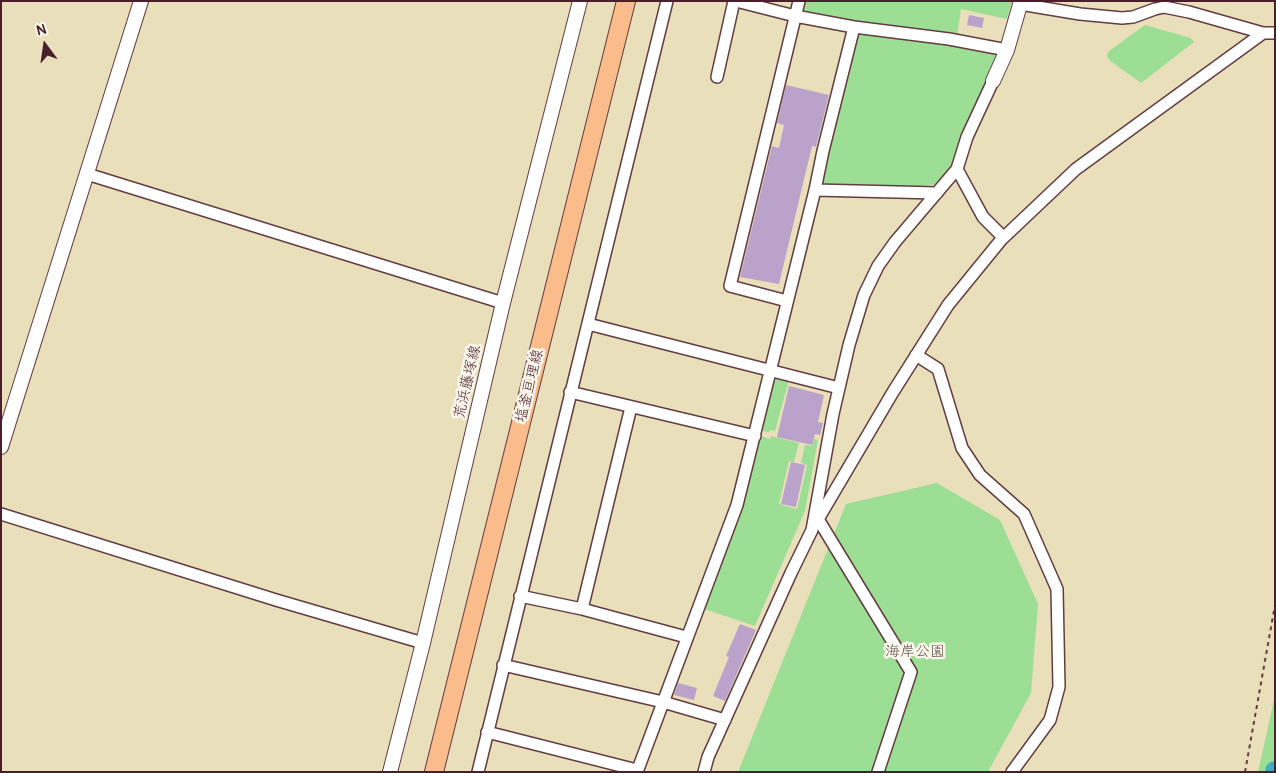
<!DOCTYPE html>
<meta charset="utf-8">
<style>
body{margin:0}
#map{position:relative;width:1276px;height:773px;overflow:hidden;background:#eadfbb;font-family:Pangolin,sans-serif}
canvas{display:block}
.frame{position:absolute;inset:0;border:2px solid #4a1f2b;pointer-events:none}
.north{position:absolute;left:20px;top:20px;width:50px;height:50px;-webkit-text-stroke:4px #fbf7ec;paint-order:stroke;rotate:346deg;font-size:14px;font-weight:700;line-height:20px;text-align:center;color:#4a1f2b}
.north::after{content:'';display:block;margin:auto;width:18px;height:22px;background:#4a1f2b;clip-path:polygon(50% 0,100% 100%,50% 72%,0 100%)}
</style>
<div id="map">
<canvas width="1276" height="773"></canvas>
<div class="frame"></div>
<div class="north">N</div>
</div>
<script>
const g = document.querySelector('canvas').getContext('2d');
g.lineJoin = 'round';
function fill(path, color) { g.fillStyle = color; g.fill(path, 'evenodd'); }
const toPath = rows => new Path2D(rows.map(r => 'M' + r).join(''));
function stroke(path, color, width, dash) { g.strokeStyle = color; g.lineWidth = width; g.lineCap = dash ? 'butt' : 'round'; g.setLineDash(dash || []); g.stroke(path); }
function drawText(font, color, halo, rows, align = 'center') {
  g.font = font + ' Pangolin,"Klee One",sans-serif'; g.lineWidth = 5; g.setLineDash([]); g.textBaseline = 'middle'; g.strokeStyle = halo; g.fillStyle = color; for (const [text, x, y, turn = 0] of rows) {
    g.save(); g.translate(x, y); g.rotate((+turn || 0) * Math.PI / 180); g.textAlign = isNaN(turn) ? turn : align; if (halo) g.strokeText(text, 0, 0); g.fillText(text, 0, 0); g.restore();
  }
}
fill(toPath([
 [802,1,1012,1,1007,19,961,9,957,36,879,26,806,13,801,6],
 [1145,25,1191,38,1194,42,1141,83,1109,60,1107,55,1109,51],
 [860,31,995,51,998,55,955,161,937,184,913,187,823,187,818,180,855,35],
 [780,378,789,380,775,431,770,430,769,432,761,431,772,386,775,380],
 [760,436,770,439,771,436,799,443,794,462,789,461,779,504,797,509,807,465,801,463,805,445,812,446,814,439,818,440,805,511,755,626,704,609,743,507],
 [937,483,1000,520,1038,604,1031,693,988,772,738,772,846,504],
 [1275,695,1275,772,1258,772]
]), '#9dde95');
stroke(toPath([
 [1275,772,1275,771]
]), '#42adc2', 20);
fill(toPath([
 [969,15,984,18,982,28,967,25],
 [786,85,829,95,816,147,812,146,779,284,740,277,772,146,779,148,784,125,777,123],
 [789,386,824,395,818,422,823,423,820,435,815,434,812,445,777,437],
 [791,462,805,465,796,507,781,504],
 [740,624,756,630,725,701,713,696,729,657,726,656],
 [678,683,697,688,694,700,674,695]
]), '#bba2cb');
const minor = toPath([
 [736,1,795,16,854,27,949,39,1007,50],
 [1020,4,1080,14,1122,18,1133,17,1155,9,1164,7,1189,12,1263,33],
 [717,77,734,1],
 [957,169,983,217,1003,237],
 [87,174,503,303],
 [815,190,937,193],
 [787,301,730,286,799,1],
 [588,324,839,388],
 [916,355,938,369,962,448,980,475,1024,514,1057,589,1059,687,1050,720,1012,772],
 [570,392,755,436],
 [1,514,276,600,423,643],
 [818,519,911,672,878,772],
 [817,521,893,392,948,305,1001,240,1076,169,1263,33,1275,33],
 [520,596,582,609,686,637],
 [582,609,631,407],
 [503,665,663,702,725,720],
 [487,732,637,770],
 [478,772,667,1],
 [637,772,737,505,815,190,823,151,854,27],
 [704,772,708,757,791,573,812,530,833,414,849,345,864,295,878,266,895,242,957,169,967,137,993,81]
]);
const tertiary = toPath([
 [993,81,1007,50,1021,1],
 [1,447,141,1],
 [390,772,423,643,503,303,580,1]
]);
const primary = toPath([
 [434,772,626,1]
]);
stroke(minor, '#623c41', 14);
stroke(tertiary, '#623c41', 16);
stroke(primary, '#623c41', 20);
stroke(toPath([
 [1245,772,1275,605]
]), '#623c41', 2, [4, 4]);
stroke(minor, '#fff', 11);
stroke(tertiary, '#fff', 14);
stroke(primary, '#f9bc8a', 18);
drawText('15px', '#4a1f2b', '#fbf7ec', [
 ["荒浜藤塚線",468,382,-77],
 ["塩釜亘理線",530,386,-76]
]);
drawText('15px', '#5f4f46', '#fbf7ec', [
 ["海岸公園",915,652]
]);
</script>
